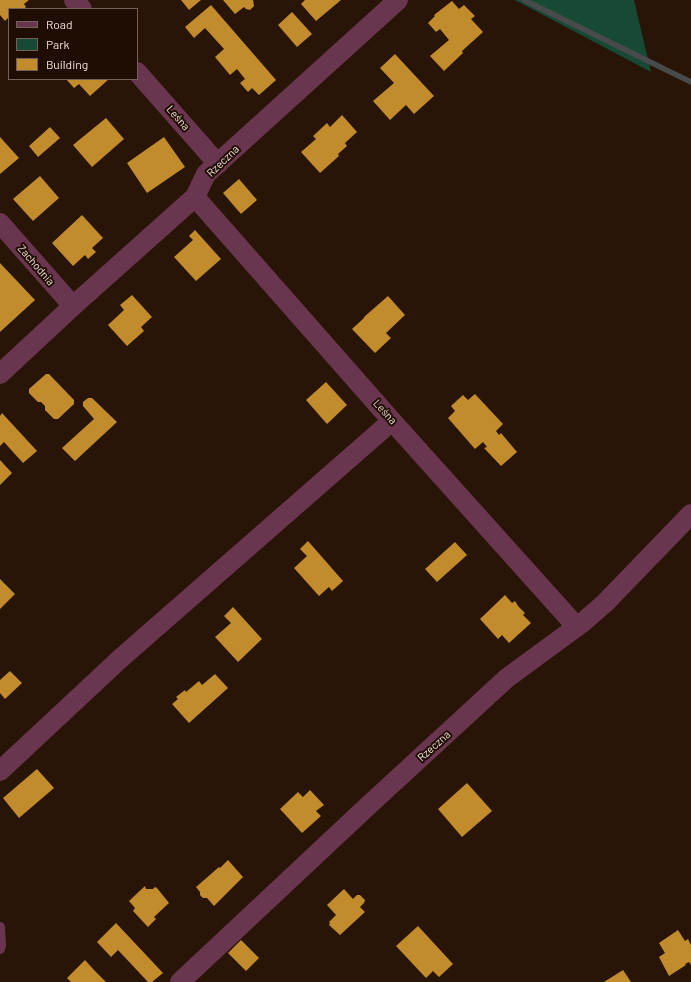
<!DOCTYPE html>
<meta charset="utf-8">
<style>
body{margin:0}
#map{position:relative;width:691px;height:982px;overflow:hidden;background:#291507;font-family:Barlow,sans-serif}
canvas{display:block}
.legend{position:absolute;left:8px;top:8px;width:130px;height:72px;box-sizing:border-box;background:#1f0c02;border:1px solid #736258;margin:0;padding:5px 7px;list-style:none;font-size:12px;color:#f0e2d9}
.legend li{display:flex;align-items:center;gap:8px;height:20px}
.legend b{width:20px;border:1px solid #736258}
</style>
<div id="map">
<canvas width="691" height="982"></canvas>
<ul class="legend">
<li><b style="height:5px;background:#6a354e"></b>Road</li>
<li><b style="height:11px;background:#174a34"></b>Park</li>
<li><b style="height:11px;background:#c28c2d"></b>Building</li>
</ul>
</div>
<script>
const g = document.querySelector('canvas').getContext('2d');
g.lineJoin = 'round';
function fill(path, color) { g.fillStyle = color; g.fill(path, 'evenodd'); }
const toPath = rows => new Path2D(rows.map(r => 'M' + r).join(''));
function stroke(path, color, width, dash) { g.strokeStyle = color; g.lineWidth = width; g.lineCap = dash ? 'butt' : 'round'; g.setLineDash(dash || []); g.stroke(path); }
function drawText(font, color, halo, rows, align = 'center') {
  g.font = font + ' Barlow,sans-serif'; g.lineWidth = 4; g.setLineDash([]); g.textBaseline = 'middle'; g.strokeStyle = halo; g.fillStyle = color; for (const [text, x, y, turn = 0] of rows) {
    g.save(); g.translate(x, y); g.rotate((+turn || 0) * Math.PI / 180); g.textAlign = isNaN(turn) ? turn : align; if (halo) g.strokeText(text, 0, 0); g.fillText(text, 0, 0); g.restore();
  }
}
fill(toPath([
 [515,0,634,0,651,72]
]), '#174a34');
stroke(toPath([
 [524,0,691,82]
]), '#484a4c', 5.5);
fill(toPath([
 [0,0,29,0,24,4,26,7,24,9,9,9,9,17,5,21,0,15],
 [181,0,201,0,189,10],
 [223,0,253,0,254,6,250,10,246,9,244,7,235,14],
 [305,0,341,0,316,21,301,4],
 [452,1,459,9,464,5,475,16,471,19,483,32,462,51,463,53,444,71,430,56,449,40,440,29,436,32,428,23,435,16,434,15],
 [211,5,276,80,259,95,252,88,248,92,240,83,245,79,237,69,230,75,215,57,224,49,205,28,194,38,185,27],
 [292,12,312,34,297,47,278,25],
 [395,54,434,96,414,114,406,105,390,120,373,101,394,83,380,68],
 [66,79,109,79,90,96,79,84,74,88],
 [342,115,357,132,345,143,347,146,338,154,339,156,320,173,301,152,316,139,313,136,327,123,330,127],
 [106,118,124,139,92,167,73,145],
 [50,127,60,138,38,157,29,146],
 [0,137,19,158,0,174],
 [164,137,185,167,147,193,127,163],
 [40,176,59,198,33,221,13,199],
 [239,179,257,200,241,214,223,193],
 [82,215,103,238,92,248,96,252,88,259,85,255,73,266,52,243],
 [195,230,221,259,196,281,174,257,193,240,189,236],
 [0,263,35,300,0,332],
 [132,295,152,317,141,327,144,331,127,346,108,325,124,310,120,305],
 [388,296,405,315,386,333,391,338,375,353,352,329,364,318,364,317],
 [46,374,49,374,74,400,74,404,58,419,54,419,45,410,45,406,41,402,38,402,29,393,29,389],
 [326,382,347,405,327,424,306,400],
 [475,394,503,424,496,431,499,435,501,433,517,452,501,466,484,448,487,447,483,442,475,449,448,418,455,411,451,406,463,395,468,400],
 [88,398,92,398,117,422,75,461,62,448,94,419,83,406,83,402],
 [2,413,37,451,23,463,4,442,0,446,0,416],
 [0,460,12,473,0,485],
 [308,541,343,581,332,591,329,587,319,596,294,568,307,556,300,549],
 [455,542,467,555,437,582,425,569],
 [0,579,15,594,0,609],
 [505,595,512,603,515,601,518,606,525,613,523,615,531,623,509,643,502,635,498,639,480,619],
 [233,607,262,639,238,662,215,637,231,623,224,616],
 [10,671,22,683,5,699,0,693,0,680],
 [215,674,228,688,189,723,172,704,178,699,176,697,185,690,186,692,199,681,202,685],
 [37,769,54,788,19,818,3,798],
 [467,783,492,811,462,837,438,809],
 [310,790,324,805,316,811,321,816,302,833,280,809,298,792,303,797],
 [228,860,243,877,214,906,207,898,203,898,200,895,200,892,196,887,219,867,220,868],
 [145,886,146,889,153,889,155,887,157,888,169,903,154,917,156,919,148,927,133,911,135,908,129,901],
 [344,889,353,899,357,895,360,895,365,900,364,903,360,907,365,912,340,935,329,925,330,923,329,922,336,915,327,905],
 [116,923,163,973,152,982,148,982,118,950,111,957,97,942],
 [418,926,453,964,439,977,433,971,426,978,396,946],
 [678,930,685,941,688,939,691,945,691,965,689,962,685,964,686,965,669,976,659,957,665,953,659,943],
 [241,940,259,958,246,971,228,953],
 [85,960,94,970,106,982,71,982,67,978],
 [623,970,631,982,604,982]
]), '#c28c2d');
stroke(toPath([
 [0,927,1,945,0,949]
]), '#6a354e', 10);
stroke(toPath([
 [74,0,82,9],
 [137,72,218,164],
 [195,197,392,421,576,626],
 [0,223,73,306],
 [0,374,73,306,195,197,206,174,398,0],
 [0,771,121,658,392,421],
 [180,982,370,804,507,678,582,623,605,603,691,514]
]), '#6a354e', 20);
drawText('11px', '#f0e2d9', '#1f0c02', [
 ["Leśna",178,118,49],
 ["Rzeczna",223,161,-44],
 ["Zachodnia",36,265,49],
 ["Leśna",385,412,48],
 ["Rzeczna",434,746,-42]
]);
</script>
